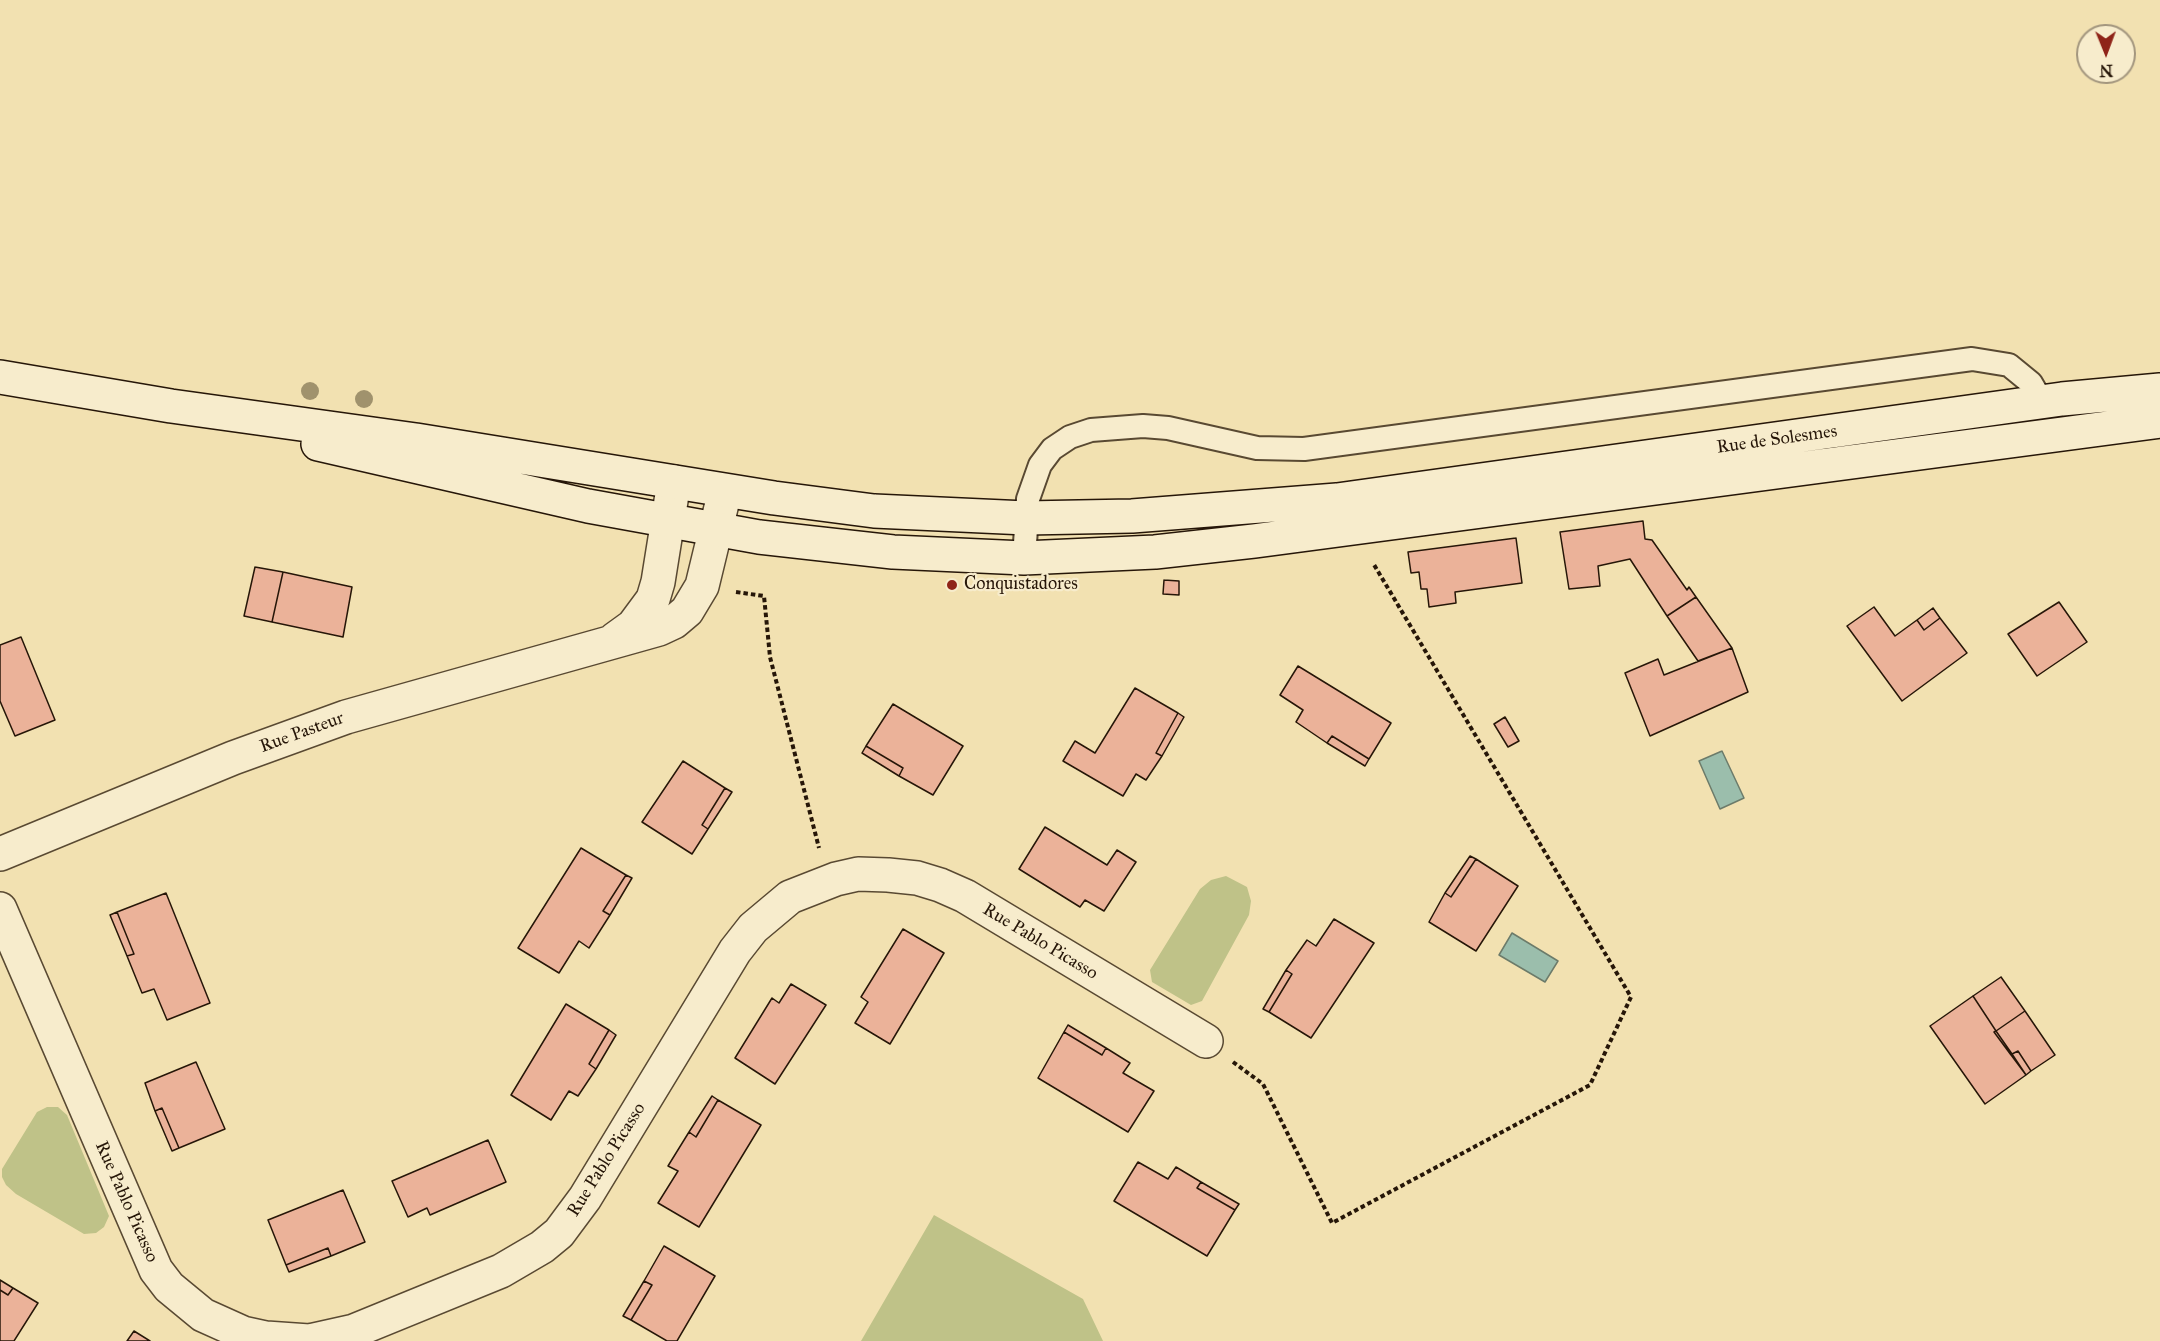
<!DOCTYPE html>
<style>
body{margin:0}
#map{position:relative;width:2160px;height:1341px;overflow:hidden;background:#f2e1b1;font-family:"IM FELL Great Primer",serif}
canvas{display:block}
.north{position:absolute;left:2076px;top:24px;width:60px;height:60px;box-sizing:border-box;background:#f7eccc;border:2px solid #a3967e;border-radius:50%;rotate:179deg;font-size:16px;font-weight:700;line-height:24px;text-align:center;color:#261608}
.north::after{content:'';display:block;margin:auto;width:21px;height:27px;background:#8f2418;clip-path:polygon(50% 0,100% 100%,50% 72%,0 100%)}
</style>
<div id="map">
<canvas width="2160" height="1341"></canvas>
<div class="north">N</div>
</div>
<script>
const g = document.querySelector('canvas').getContext('2d');
g.lineJoin = 'round';
function fill(path, color) { g.fillStyle = color; g.fill(path, 'evenodd'); }
const toPath = rows => new Path2D(rows.map(r => 'M' + r).join(''));
function stroke(path, color, width, dash) { g.strokeStyle = color; g.lineWidth = width; g.lineCap = dash ? 'butt' : 'round'; g.setLineDash(dash || []); g.stroke(path); }
function drawText(font, color, halo, rows, align = 'center') {
  g.font = font + ' "IM FELL Great Primer",serif'; g.lineWidth = 4.5; g.setLineDash([]); g.textBaseline = 'middle'; g.strokeStyle = halo; g.fillStyle = color; for (const [text, x, y, turn = 0] of rows) {
    g.save(); g.translate(x, y); g.rotate((+turn || 0) * Math.PI / 180); g.textAlign = isNaN(turn) ? turn : align; if (halo) g.strokeText(text, 0, 0); g.fillText(text, 0, 0); g.restore();
  }
}
fill(toPath([
 [1226,876,1247,887,1251,901,1249,915,1202,1001,1191,1005,1152,982,1150,970,1200,889,1211,880],
 [47,1107,58,1107,67,1115,109,1216,104,1227,96,1233,84,1234,16,1194,6,1185,2,1177,2,1169,37,1112],
 [934,1215,1083,1299,1103,1341,861,1341]
]), '#bfc288');
const water = toPath([
 [1722,751,1744,798,1720,809,1699,761,1722,751],
 [1512,933,1558,961,1545,982,1499,955,1512,933]
]);
fill(water, '#9bbeac');
stroke(water, '#6c7b6a', 1.5);
const building = toPath([
 [1643,521,1645,539,1652,540,1687,590,1689,587,1696,597,1667,616,1630,559,1598,566,1600,586,1569,589,1560,532,1643,521],
 [1516,538,1522,583,1455,592,1456,603,1429,607,1427,589,1421,589,1419,572,1411,573,1408,552,1516,538],
 [255,567,283,572,272,622,244,616,255,567],
 [283,572,352,587,343,637,272,622,283,572],
 [1164,580,1179,581,1179,595,1163,594,1164,580],
 [1696,597,1732,648,1698,661,1667,616,1696,597],
 [2059,602,2087,642,2037,676,2008,634,2059,602],
 [1874,607,1895,636,1917,620,1924,630,1940,618,1967,653,1902,701,1847,626,1874,607],
 [1933,608,1940,618,1924,630,1917,620,1933,608],
 [21,637,55,720,15,736,0,701,0,645,21,637],
 [1732,648,1748,692,1650,736,1625,673,1658,659,1664,675,1732,648],
 [1298,666,1391,723,1369,759,1332,736,1327,743,1296,722,1303,710,1280,695,1298,666],
 [1135,688,1178,713,1156,753,1162,756,1146,780,1136,774,1123,796,1063,761,1075,741,1095,753,1135,688],
 [893,704,963,746,933,795,899,776,903,768,866,746,893,704],
 [1178,713,1184,717,1162,756,1156,753,1178,713],
 [1505,717,1519,741,1508,747,1494,724,1505,717],
 [1332,736,1369,759,1365,766,1327,743,1332,736],
 [866,746,903,768,899,776,862,753,866,746],
 [683,761,725,788,702,825,708,829,692,854,642,822,683,761],
 [725,788,732,792,708,829,702,825,725,788],
 [1045,827,1107,865,1117,850,1136,862,1104,911,1085,900,1080,907,1019,869,1045,827],
 [581,848,626,875,603,911,610,915,589,948,579,941,559,973,518,948,581,848],
 [1470,856,1476,859,1451,897,1445,893,1470,856],
 [1476,859,1518,886,1476,951,1429,922,1445,893,1451,897,1476,859],
 [626,875,632,878,610,915,603,911,626,875],
 [166,893,210,1003,167,1020,154,989,142,993,127,956,134,954,117,912,166,893],
 [117,912,134,954,127,956,110,915,117,912],
 [1334,919,1374,943,1311,1038,1269,1012,1292,974,1286,970,1307,940,1316,946,1334,919],
 [903,929,944,953,890,1044,855,1023,868,1002,861,997,903,929],
 [1286,970,1292,974,1269,1012,1263,1009,1286,970],
 [2001,977,2025,1011,1996,1031,1973,996,2001,977],
 [791,984,826,1005,775,1084,735,1058,772,998,779,1003,791,984],
 [1973,996,1996,1031,1994,1032,2026,1075,1985,1104,1930,1026,1973,996],
 [566,1004,609,1030,589,1064,596,1069,578,1096,569,1091,551,1120,511,1095,566,1004],
 [2025,1011,2055,1055,2031,1071,2018,1051,2012,1054,1996,1031,2025,1011],
 [1068,1025,1106,1048,1102,1055,1064,1032,1068,1025],
 [609,1030,616,1035,596,1069,589,1064,609,1030],
 [1996,1031,2012,1054,2011,1055,1994,1032,1996,1031],
 [1064,1032,1102,1055,1106,1048,1130,1063,1123,1073,1154,1091,1128,1132,1038,1078,1064,1032],
 [2018,1051,2031,1071,2026,1075,2012,1054,2018,1051],
 [196,1062,225,1129,179,1148,162,1108,155,1111,145,1083,196,1062],
 [712,1096,718,1100,696,1137,689,1132,712,1096],
 [718,1100,761,1125,699,1227,658,1203,678,1171,668,1166,689,1132,696,1137,718,1100],
 [162,1108,179,1148,172,1151,155,1111,162,1108],
 [488,1140,506,1182,430,1215,427,1208,408,1217,392,1181,488,1140],
 [1138,1162,1168,1179,1176,1167,1201,1182,1197,1188,1235,1210,1207,1256,1114,1201,1138,1162],
 [1201,1182,1239,1204,1235,1210,1197,1188,1201,1182],
 [343,1190,365,1242,331,1256,328,1248,286,1265,268,1220,343,1190],
 [664,1246,715,1276,677,1341,667,1341,631,1320,652,1285,644,1281,664,1246],
 [328,1248,331,1256,289,1272,286,1265,328,1248],
 [0,1280,13,1288,8,1295,0,1290,0,1280],
 [644,1281,652,1285,631,1320,623,1316,644,1281],
 [13,1288,38,1303,14,1341,0,1341,0,1290,8,1295,13,1288],
 [134,1331,150,1341,127,1341,134,1331]
]);
fill(building, '#ebb299');
stroke(building, '#261608', 1.5);
const lane = toPath([
 [1024,558,1028,499,1040,465,1052,449,1070,437,1091,430,1143,426,1168,428,1257,448,1304,449,1972,359,2009,365,2031,383,2042,402]
]);
const street = toPath([
 [615,639,633,626,653,599,658,582,674,482],
 [0,854,233,758,346,717,659,629,674,622,687,611,702,586,725,491],
 [0,909,156,1270,169,1287,203,1315,243,1333,266,1338,309,1341,354,1331,501,1271,542,1247,559,1233,585,1198,735,951,753,928,790,897,836,879,858,874,888,875,917,878,940,885,965,896,1206,1041]
]);
const secondary = toPath([
 [0,377,171,406,416,440,774,498,874,511,1026,518,1132,516,1337,500,2062,399,2160,390],
 [318,444,588,506,759,537,893,552,1024,558,1155,552,1254,541,2160,421]
]);
stroke(lane, '#594932', 26);
stroke(street, '#594932', 36);
stroke(secondary, '#261608', 36);
stroke(toPath([
 [736,592,764,596,770,657,819,848],
 [1233,1062,1263,1084,1332,1223,1590,1085,1631,997,1373,563]
]), '#261608', 4, [4.5, 3]);
stroke(lane, '#f7eccc', 22);
stroke(street, '#f7eccc', 33);
stroke(secondary, '#f7eccc', 33);
g.fillStyle = '#a0926d';
for (const [x, y] of [
 [310,391],
 [364,399]
]) { g.beginPath(); g.arc(x, y, 9, 0, 2 * Math.PI); g.fill(); }
for (const [x, y, r, color] of [
 [952,585,6,"#8f2418"]
]) { const dot = new Path2D(); dot.arc(x, y, r, 0, 2 * Math.PI); g.fillStyle = color; g.fill(dot); stroke(dot, '#f7eccc', 2); }
drawText('18px', '#261608', '#f7eccc', [
 ["Rue de Solesmes",1777,440,-8],
 ["Rue Pasteur",302,733,-20],
 ["Rue Pablo Picasso",1040,942,31],
 ["Rue Pablo Picasso",607,1160,-58],
 ["Rue Pablo Picasso",126,1202,66]
]);
drawText('18px', '#261608', '#f7eccc', [
 ["Conquistadores",964,585]
], 'left');
</script>
